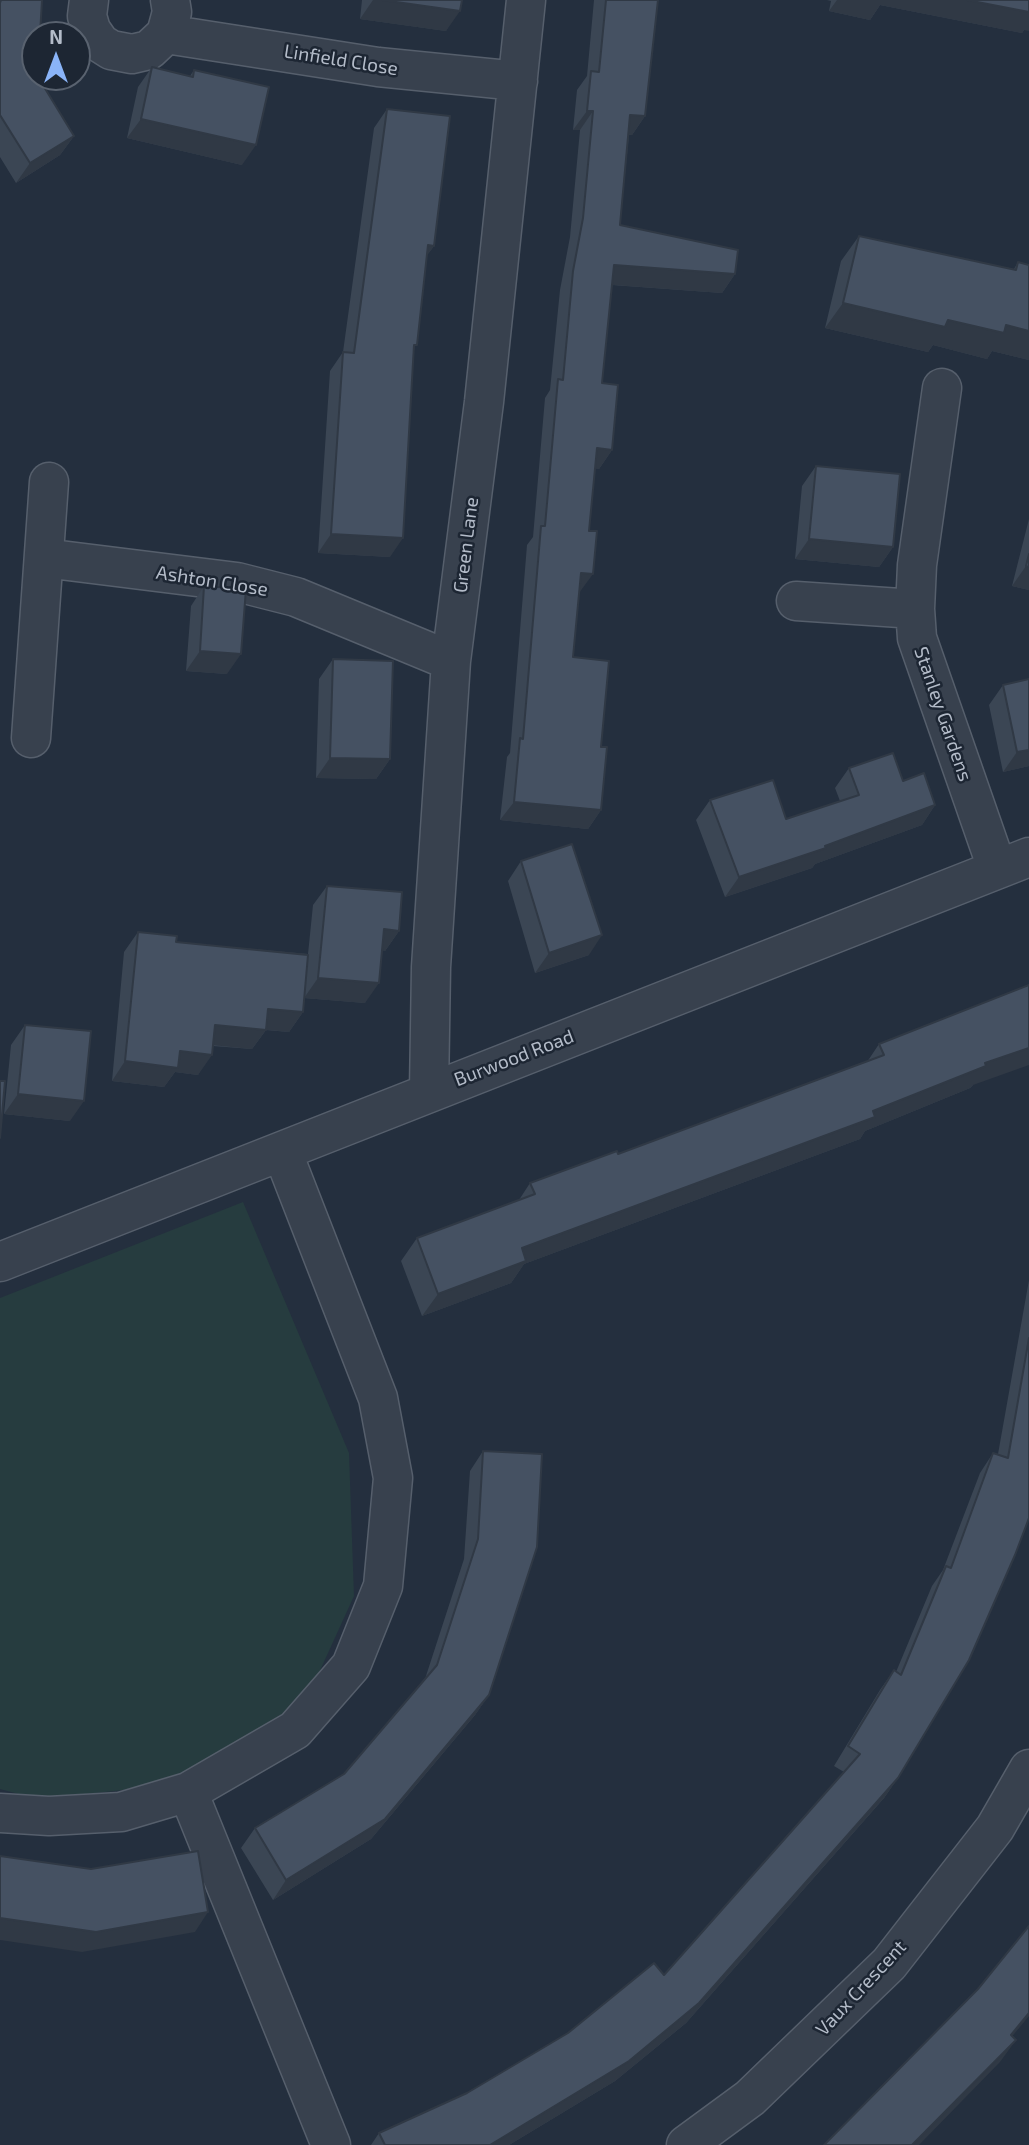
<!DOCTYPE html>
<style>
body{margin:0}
#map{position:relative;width:1029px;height:2145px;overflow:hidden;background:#242f3e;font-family:"Exo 2",sans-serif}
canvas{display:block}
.north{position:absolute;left:21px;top:21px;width:70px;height:70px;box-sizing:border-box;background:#1d2633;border:2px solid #59626f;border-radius:50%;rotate:0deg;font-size:19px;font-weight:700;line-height:28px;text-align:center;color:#b4bcc9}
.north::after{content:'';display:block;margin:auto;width:24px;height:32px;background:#8ab4f8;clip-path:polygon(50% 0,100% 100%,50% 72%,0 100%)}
</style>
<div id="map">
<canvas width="1029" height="2145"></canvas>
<div class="north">N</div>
</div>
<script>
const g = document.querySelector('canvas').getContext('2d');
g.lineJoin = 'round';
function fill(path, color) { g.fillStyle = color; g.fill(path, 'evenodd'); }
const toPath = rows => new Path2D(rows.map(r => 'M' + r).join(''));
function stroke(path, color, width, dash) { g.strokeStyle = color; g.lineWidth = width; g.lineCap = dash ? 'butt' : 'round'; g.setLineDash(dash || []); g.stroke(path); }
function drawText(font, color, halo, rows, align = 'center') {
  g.font = font + ' "Exo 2",sans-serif'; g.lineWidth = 5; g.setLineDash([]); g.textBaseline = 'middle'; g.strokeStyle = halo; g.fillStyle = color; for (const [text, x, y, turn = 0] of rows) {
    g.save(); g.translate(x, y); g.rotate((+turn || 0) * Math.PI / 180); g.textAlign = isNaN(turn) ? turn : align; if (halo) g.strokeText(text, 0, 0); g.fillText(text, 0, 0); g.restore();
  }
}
fill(toPath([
 [243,1202,349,1453,354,1596,307,1699,163,1786,37,1799,0,1789,0,1298]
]), '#263c3f');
const minor = toPath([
 [89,0,87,16,91,30,100,43,111,50,132,54,149,50,166,34,172,12,170,0],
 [166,34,378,67,518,81],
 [942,388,917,565,915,609,917,638,997,868],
 [44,558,237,582,296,597,451,661],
 [796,601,915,609],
 [31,738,49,482],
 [429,1091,431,967,451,661,484,402,526,0],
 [0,1262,1029,857],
 [188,1792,331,2145],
 [0,1813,49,1816,121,1812,188,1792,295,1730,351,1666,383,1586,393,1478,378,1398,282,1151],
 [686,2145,750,2098,889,1964,995,1828,1029,1769]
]);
stroke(minor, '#565f6c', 41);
stroke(minor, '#38414e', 38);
fill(toPath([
 [0,0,42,0,35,77,74,136,60,155,16,183,0,157],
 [362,0,462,0,446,31,360,19],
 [594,0,658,0,645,116,632,135,629,135,620,225,735,274,722,293,612,285,602,383,612,450,599,469,595,468,579,593,573,657,601,747,601,810,588,829,500,820,507,757,510,753,527,545,533,537,545,398,550,390,560,290,570,237,580,130,573,130,577,90,587,76],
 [827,0,1029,0,1024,30,1022,33,880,5,870,20,829,11,831,1],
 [152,67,190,76,194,70,242,165,127,138,138,87],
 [387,109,434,246,427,255,414,351,390,557,318,553,330,371,343,352,374,128],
 [859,236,1014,269,1018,262,1029,265,1029,360,992,351,987,359,933,345,928,352,825,328,841,261],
 [816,466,893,547,879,567,795,559,802,486],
 [1029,519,1029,590,1012,586],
 [204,586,227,674,186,671,191,606],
 [333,659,390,759,376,779,316,778,319,679],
 [1029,679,1029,766,1003,772,989,705,1003,685],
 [849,768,903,781,935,805,922,825,815,864,812,868,725,897,696,820,710,800,786,819,840,801,835,788],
 [521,861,589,955,535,973,508,881],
 [327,886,399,931,385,951,382,950,365,1003,304,998,303,1012,289,1032,266,1030,252,1049,213,1046,198,1075,175,1072,164,1087,112,1081,124,952,138,932,176,942,308,954,313,905],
 [25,1025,70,1121,4,1114,11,1045],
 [879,1044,973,1085,970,1088,865,1131,860,1139,524,1264,511,1283,422,1316,401,1261,417,1238,519,1200,530,1183,618,1154,867,1062],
 [1029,1280,1029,1518,898,1778,884,1798,686,2023,615,2081,509,2145,371,2145,379,2133,467,2093,664,1975,844,1772,834,1766,880,1690,894,1670,896,1672,932,1586,943,1570,980,1473,993,1453,998,1454],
 [483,1451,489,1695,475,1715,371,1839,273,1900,241,1848,255,1828,344,1774,425,1679,464,1559,470,1471]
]), '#3b4654');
fill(toPath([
 [373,0,382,0,460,11,446,31,360,19],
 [837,0,967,0,1029,12,1029,31,1024,30,1022,33,880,5,870,20,829,11],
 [587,111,593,111,580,130,573,130],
 [630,115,645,116,632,135,617,134],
 [141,119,256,145,242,165,127,138],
 [74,136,60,155,16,183,30,163],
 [428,245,434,246,420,265],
 [614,265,735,274,722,293,601,284],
 [843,303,948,320,1006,325,1029,331,1029,360,992,351,987,359,933,345,928,352,825,328],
 [597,448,612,450,599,469,584,467],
 [331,534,403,538,390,557,318,553],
 [809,539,893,547,879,567,795,559],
 [1026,566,1029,567,1029,590,1012,586],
 [581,573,593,574,579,593],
 [200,651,241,654,227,674,186,671],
 [1029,750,1029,766,1003,772,1017,752],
 [330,758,390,759,376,779,316,778],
 [514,802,601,810,588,829,500,820],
 [935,805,922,825,815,864,812,868,725,897,739,877],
 [384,929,399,931,385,951,370,949],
 [602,935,589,955,535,973,549,953],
 [318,978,379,983,365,1003,304,998],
 [268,1009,303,1012,289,1032,259,1029,266,1030,252,1049,201,1044,215,1025],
 [1029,1048,1029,1065,973,1085,970,1088,865,1131,860,1139,524,1264,511,1283,422,1316,438,1294,522,1248,873,1111,985,1063],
 [180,1051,212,1055,198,1075,175,1072,164,1087,112,1081,125,1061],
 [18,1094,84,1101,70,1121,4,1114],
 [489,1695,475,1715,371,1839,273,1900,286,1880],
 [898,1778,884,1798,686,2023,615,2081,509,2145,490,2145],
 [208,1912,195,1932,82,1952,0,1940,0,1918],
 [1029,2013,1029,2016,995,2057,1011,2035],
 [1016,2040,1000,2062,919,2145,912,2145]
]), '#303945');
const building = toPath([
 [1,0,42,0,40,35,35,35,35,77,38,77,74,136,30,163,0,115,0,3,1,0],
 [382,0,462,0,460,11,382,0],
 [606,0,658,0,645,116,630,115,620,225,738,250,735,274,614,265,602,383,618,385,612,450,597,448,589,531,597,531,593,574,581,573,573,657,609,661,601,747,607,747,601,810,514,802,520,738,523,739,541,526,545,526,558,379,563,380,573,271,583,218,593,111,587,111,591,71,599,72,606,0],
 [967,0,1029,0,1029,12,967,0],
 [152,67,193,77,194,70,269,87,256,145,141,119,152,67],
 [387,109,450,116,434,246,428,245,417,345,414,345,403,538,331,534,343,352,354,353,387,109],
 [859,236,1016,270,1018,262,1029,265,1029,331,1006,325,1004,333,948,320,945,327,843,303,859,236],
 [816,466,900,474,893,547,809,539,816,466],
 [1029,554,1029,567,1026,566,1029,554],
 [204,586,246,589,241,654,200,651,204,586],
 [333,659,393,661,390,759,330,758,333,659],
 [1029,679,1029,750,1017,752,1003,685,1029,679],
 [893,753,903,781,924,773,935,805,825,846,826,848,739,877,710,800,773,780,786,819,859,795,849,768,893,753],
 [572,844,602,935,549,953,521,861,572,844],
 [327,886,402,892,399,931,384,929,379,983,318,978,327,886],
 [138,932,177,936,176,942,308,955,303,1012,268,1009,266,1030,215,1025,212,1055,180,1051,178,1068,125,1061,138,932],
 [1029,985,1029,1048,985,1063,986,1066,873,1111,875,1117,522,1248,526,1261,438,1294,417,1238,535,1194,530,1183,617,1151,618,1154,884,1055,879,1044,1029,985],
 [25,1025,91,1031,84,1101,18,1094,25,1025],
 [0,1081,5,1081,0,1138,0,1081],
 [1029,1338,1029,1518,1015,1555,969,1660,898,1778,699,2003,629,2061,490,2145,385,2145,379,2133,467,2093,568,2033,654,1963,664,1975,860,1754,848,1746,894,1670,901,1675,946,1566,951,1568,993,1453,1008,1458,1029,1338],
 [483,1451,542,1454,537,1547,489,1695,385,1819,286,1880,255,1828,344,1774,437,1665,478,1539,483,1451],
 [198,1851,208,1912,96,1932,0,1918,0,1856,91,1869,198,1851],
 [1029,1926,1029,2013,1011,2035,1016,2040,912,2145,824,2145,978,1989,1029,1926]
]);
fill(building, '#455162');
stroke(building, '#303945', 2);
drawText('19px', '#b4bcc9', '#1d2633', [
 ["Linfield Close",341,60,9],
 ["Green Lane",466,545,-83],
 ["Ashton Close",212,581,9],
 ["Stanley Gardens",943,714,71],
 ["Burwood Road",514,1058,-21],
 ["Vaux Crescent",861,1988,-47]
]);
</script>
